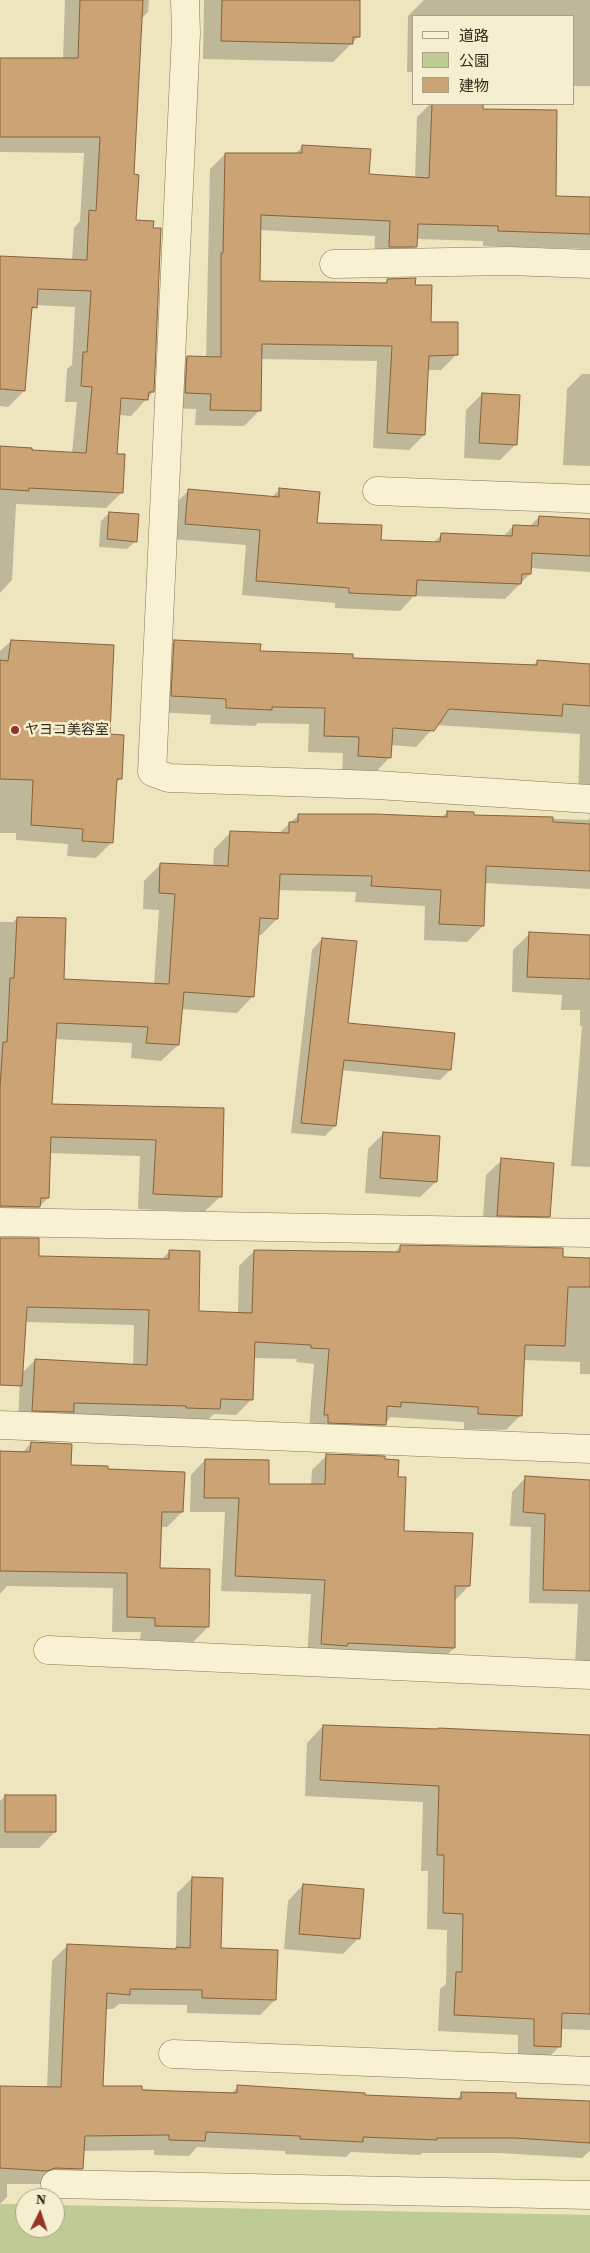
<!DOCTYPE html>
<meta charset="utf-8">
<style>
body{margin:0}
#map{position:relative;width:590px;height:2253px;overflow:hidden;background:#eee5bf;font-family:"Source Serif 4","Noto Sans JP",serif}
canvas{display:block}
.legend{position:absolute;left:412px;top:15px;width:162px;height:90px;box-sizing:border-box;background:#f5eecf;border:1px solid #a9a087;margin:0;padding:6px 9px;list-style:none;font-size:15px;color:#362b1c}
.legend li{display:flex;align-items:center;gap:10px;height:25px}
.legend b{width:25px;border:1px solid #a9a087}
.north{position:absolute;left:15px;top:2188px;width:50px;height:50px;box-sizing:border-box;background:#f5eecf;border:1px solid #a9a087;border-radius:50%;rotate:4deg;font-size:14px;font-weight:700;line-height:20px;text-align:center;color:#362b1c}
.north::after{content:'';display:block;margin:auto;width:18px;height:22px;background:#953328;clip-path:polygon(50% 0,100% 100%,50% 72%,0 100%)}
</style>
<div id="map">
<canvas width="590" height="2253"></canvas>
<ul class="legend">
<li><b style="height:6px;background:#f9f2d2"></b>道路</li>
<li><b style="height:14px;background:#becb93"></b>公園</li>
<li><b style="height:14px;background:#cca375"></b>建物</li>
</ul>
<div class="north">N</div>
</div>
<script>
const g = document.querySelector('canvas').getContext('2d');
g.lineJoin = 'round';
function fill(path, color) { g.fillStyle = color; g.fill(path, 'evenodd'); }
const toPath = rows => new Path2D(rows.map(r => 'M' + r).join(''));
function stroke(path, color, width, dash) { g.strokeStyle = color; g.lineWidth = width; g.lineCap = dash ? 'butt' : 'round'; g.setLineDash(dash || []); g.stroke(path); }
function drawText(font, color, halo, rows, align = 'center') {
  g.font = font + ' "Source Serif 4","Noto Sans JP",serif'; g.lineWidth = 5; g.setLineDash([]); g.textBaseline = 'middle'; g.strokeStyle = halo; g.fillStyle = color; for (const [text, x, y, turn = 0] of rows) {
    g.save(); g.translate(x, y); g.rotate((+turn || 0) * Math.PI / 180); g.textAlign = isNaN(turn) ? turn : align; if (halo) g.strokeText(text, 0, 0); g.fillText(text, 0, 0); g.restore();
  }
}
fill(toPath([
 [0,2204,25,2204,25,2228,55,2228,55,2205,590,2215,590,2253,0,2253]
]), '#becb93');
fill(toPath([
 [65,0,149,0,148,12,141,19,132,175,135,221,153,392,131,416,119,415,115,455,122,492,106,508,16,504,12,580,0,593,0,448,72,453,77,402,65,402,67,369,72,365,75,307,36,305,30,313,24,391,8,407,0,406,0,257,72,261,74,228,80,221,84,153,0,152,0,60,63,59],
 [204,0,359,0,359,36,333,62,203,59],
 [424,0,590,0,590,86,574,86,574,16,414,16,414,72,407,72,408,16],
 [430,104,482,104,482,110,554,197,590,198,590,249,483,246,483,241,416,239,416,246,400,262,374,262,375,236,259,230,258,282,384,284,388,280,414,286,430,323,457,354,441,370,427,370,424,435,409,450,373,448,377,361,261,359,259,411,244,426,195,425,196,409,170,408,172,373,187,357,206,358,210,169,225,154,294,155,303,146,368,175,415,178,417,117],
 [582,374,590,374,590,466,563,465,567,389],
 [482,394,516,444,500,460,464,458,466,410],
 [280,489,315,524,380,541,433,543,441,535,503,537,513,526,529,527,539,517,590,520,590,572,530,568,530,574,505,599,414,596,400,611,335,608,335,603,242,595,246,545,171,539,174,505,189,490,272,497],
 [109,513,136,541,127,549,99,547,101,521],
 [11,641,109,735,120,779,115,784,112,842,96,858,67,856,68,844,16,840,16,833,0,833,0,651],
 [174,641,259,653,352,659,532,666,538,661,590,665,590,889,484,883,483,926,467,942,424,940,425,906,355,902,356,892,278,890,277,919,261,935,257,935,253,996,237,1013,181,1009,178,1045,161,1061,131,1058,132,1043,55,1039,51,1105,223,1109,221,1196,204,1212,138,1209,140,1156,49,1153,48,1198,23,1223,0,1223,0,922,13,922,17,918,63,980,154,984,159,910,143,909,144,881,160,865,213,866,214,849,230,833,278,834,299,815,441,818,447,812,473,816,588,820,590,817,588,808,578,801,580,734,436,725,416,747,391,745,390,757,374,774,342,772,343,753,308,752,309,724,258,723,255,726,210,724,211,715,155,712,158,657],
 [530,933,590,936,590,1167,571,1166,582,1026,580,1026,580,1010,561,1010,562,995,512,992,513,950],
 [322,939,346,1024,450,1070,440,1080,341,1070,335,1126,325,1136,291,1133,312,950],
 [384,1133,436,1182,420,1197,365,1193,368,1149],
 [502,1160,549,1216,533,1232,482,1231,486,1175],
 [0,1238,38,1240,37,1257,161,1260,169,1252,198,1312,238,1314,239,1266,254,1251,394,1253,401,1246,590,1260,590,1374,580,1374,580,1362,523,1360,521,1415,506,1430,464,1429,464,1422,390,1417,385,1425,370,1440,309,1429,314,1364,296,1362,297,1359,253,1358,251,1400,236,1415,214,1414,204,1424,18,1425,20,1375,35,1360,133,1366,134,1325,25,1322,0,1358],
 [31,1443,70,1466,106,1470,182,1512,167,1527,160,1527,158,1569,208,1627,193,1642,140,1640,141,1632,112,1632,113,1588,7,1586,0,1594,0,1452,22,1453],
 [327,1455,384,1460,397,1478,403,1532,469,1586,454,1601,454,1648,439,1663,307,1658,311,1594,221,1591,225,1512,190,1512,191,1475,205,1460,268,1485,311,1485,312,1470],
 [526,1477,590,1480,590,1668,575,1667,578,1604,529,1603,531,1527,510,1526,512,1492],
 [323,1726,590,1736,590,2030,560,2029,560,2046,543,2063,518,2062,518,2035,438,2031,440,1989,446,1984,447,1930,427,1929,428,1871,421,1871,423,1802,305,1796,307,1743],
 [5,1796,55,1832,39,1848,0,1848,0,1801],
 [192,1878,220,1950,275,2000,260,2015,187,2013,187,2005,119,2004,113,2009,105,2009,102,2087,230,2094,238,2087,364,2096,456,2100,462,2094,590,2102,590,2151,582,2158,499,2153,422,2153,420,2155,351,2152,346,2157,285,2154,285,2151,197,2147,189,2156,154,2155,154,2150,83,2151,82,2168,67,2184,7,2184,7,2197,0,2204,0,2087,47,2088,52,1961,68,1945,176,1949,177,1893],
 [303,1885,359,1938,343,1954,284,1949,288,1901]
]), '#0003');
const building = toPath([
 [80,0,143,0,134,174,139,175,136,220,154,221,153,228,161,228,154,392,149,392,148,400,121,398,117,454,125,454,123,493,29,488,29,491,0,489,0,446,32,448,32,450,86,453,92,387,81,386,83,352,87,352,91,291,38,289,37,308,32,307,25,391,0,389,0,256,87,260,89,210,96,211,100,137,0,137,0,58,78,58,80,0],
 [222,0,360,0,360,37,353,37,353,44,221,41,222,0],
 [432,104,483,104,483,109,557,110,556,196,590,197,590,234,498,231,498,226,418,224,417,247,389,247,390,221,261,215,260,281,387,283,387,279,416,278,415,285,432,285,431,322,458,322,458,355,429,356,425,435,387,433,392,346,262,344,261,411,210,410,211,394,185,393,187,356,221,357,221,253,223,253,225,153,302,153,302,145,371,149,369,174,429,178,432,104],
 [482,393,520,395,517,445,479,443,482,393],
 [279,488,320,492,317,523,382,525,381,540,440,542,441,533,512,536,513,525,538,526,539,516,590,519,590,556,532,553,531,574,522,574,521,584,417,580,416,596,349,593,349,588,256,581,260,530,185,524,188,489,279,497,279,488],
 [109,512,139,514,137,542,107,539,109,512],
 [11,640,114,645,110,734,124,735,122,779,117,779,113,843,82,841,83,829,31,825,33,780,0,779,0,660,8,661,11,640],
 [174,640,261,644,260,651,353,654,353,658,537,665,537,660,590,664,590,706,563,704,562,716,449,709,434,731,393,728,391,758,358,756,359,737,324,736,325,708,272,707,272,710,226,708,226,699,171,696,174,640],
 [447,811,474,812,474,815,553,817,553,822,590,824,590,871,486,866,484,926,439,924,441,890,371,886,372,876,280,874,278,919,260,918,254,997,184,992,179,1045,146,1043,148,1027,57,1023,52,1104,224,1108,222,1197,153,1194,156,1140,51,1137,49,1198,41,1198,40,1207,0,1206,0,1087,3,1042,7,1042,10,978,14,978,17,917,66,918,64,979,169,984,175,894,159,893,160,863,228,866,230,831,289,833,289,822,298,822,298,814,375,814,447,817,447,811],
 [529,932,590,935,590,979,527,977,529,932],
 [322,938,357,941,348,1023,455,1033,451,1070,344,1060,336,1126,301,1123,322,938],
 [383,1132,440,1136,437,1182,380,1178,383,1132],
 [501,1158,554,1163,550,1217,497,1216,501,1158],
 [0,1238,39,1238,39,1256,169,1259,169,1250,200,1251,199,1311,252,1313,254,1250,400,1252,400,1245,563,1248,563,1257,590,1258,590,1287,568,1287,565,1346,525,1345,522,1416,478,1414,478,1407,401,1402,401,1407,387,1406,386,1425,328,1423,328,1415,324,1415,329,1349,311,1348,311,1345,255,1342,253,1400,221,1399,220,1409,186,1408,186,1406,74,1403,74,1412,32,1411,35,1359,147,1365,149,1310,27,1307,22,1386,0,1385,0,1238],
 [31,1442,72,1444,71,1465,108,1466,108,1469,185,1472,183,1512,162,1512,160,1568,210,1569,209,1627,155,1626,155,1618,127,1617,127,1573,0,1571,0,1451,30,1452,31,1442],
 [326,1454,385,1456,385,1459,399,1460,398,1477,406,1477,404,1531,473,1533,470,1586,455,1586,455,1648,348,1643,347,1646,321,1644,325,1580,235,1576,239,1498,204,1498,205,1459,269,1460,269,1484,325,1484,326,1454],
 [525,1476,590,1480,590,1591,543,1590,545,1514,523,1512,525,1476],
 [323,1725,438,1729,438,1728,590,1735,590,2014,562,2013,561,2047,534,2046,534,2019,454,2015,456,1972,462,1972,463,1914,443,1913,444,1855,437,1855,439,1786,320,1780,323,1725],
 [5,1795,56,1795,56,1832,5,1832,5,1795],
 [192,1877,223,1878,221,1948,278,1950,276,2000,202,1998,202,1990,130,1989,130,1995,107,1993,103,2086,142,2086,142,2090,237,2093,237,2085,365,2093,365,2095,461,2099,461,2092,516,2093,516,2098,590,2101,590,2143,515,2138,437,2138,437,2140,363,2137,363,2142,300,2139,300,2136,206,2132,205,2141,169,2140,169,2135,85,2136,83,2169,55,2168,47,2171,0,2168,0,2086,61,2087,67,1944,176,1949,176,1947,190,1948,192,1877],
 [303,1884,364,1889,360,1939,299,1934,303,1884]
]);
fill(building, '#cca375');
stroke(building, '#85623d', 1);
const street = toPath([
 [185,0,186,33,152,772,169,778,377,785,590,799],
 [334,264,509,261,590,264],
 [377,491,590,499],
 [0,1222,590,1233],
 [0,1425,590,1449],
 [48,1650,590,1675],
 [173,2054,590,2071],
 [55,2184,590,2195]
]);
stroke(street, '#867658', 29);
stroke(street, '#f9f2d2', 28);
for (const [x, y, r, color] of [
 [15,730,5,"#953328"]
]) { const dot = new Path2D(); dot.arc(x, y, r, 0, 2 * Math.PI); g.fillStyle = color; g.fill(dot); stroke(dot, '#f5eecf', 2); }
drawText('14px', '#362b1c', '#f5eecf', [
 ["ヤヨコ美容室",25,730]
], 'left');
</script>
